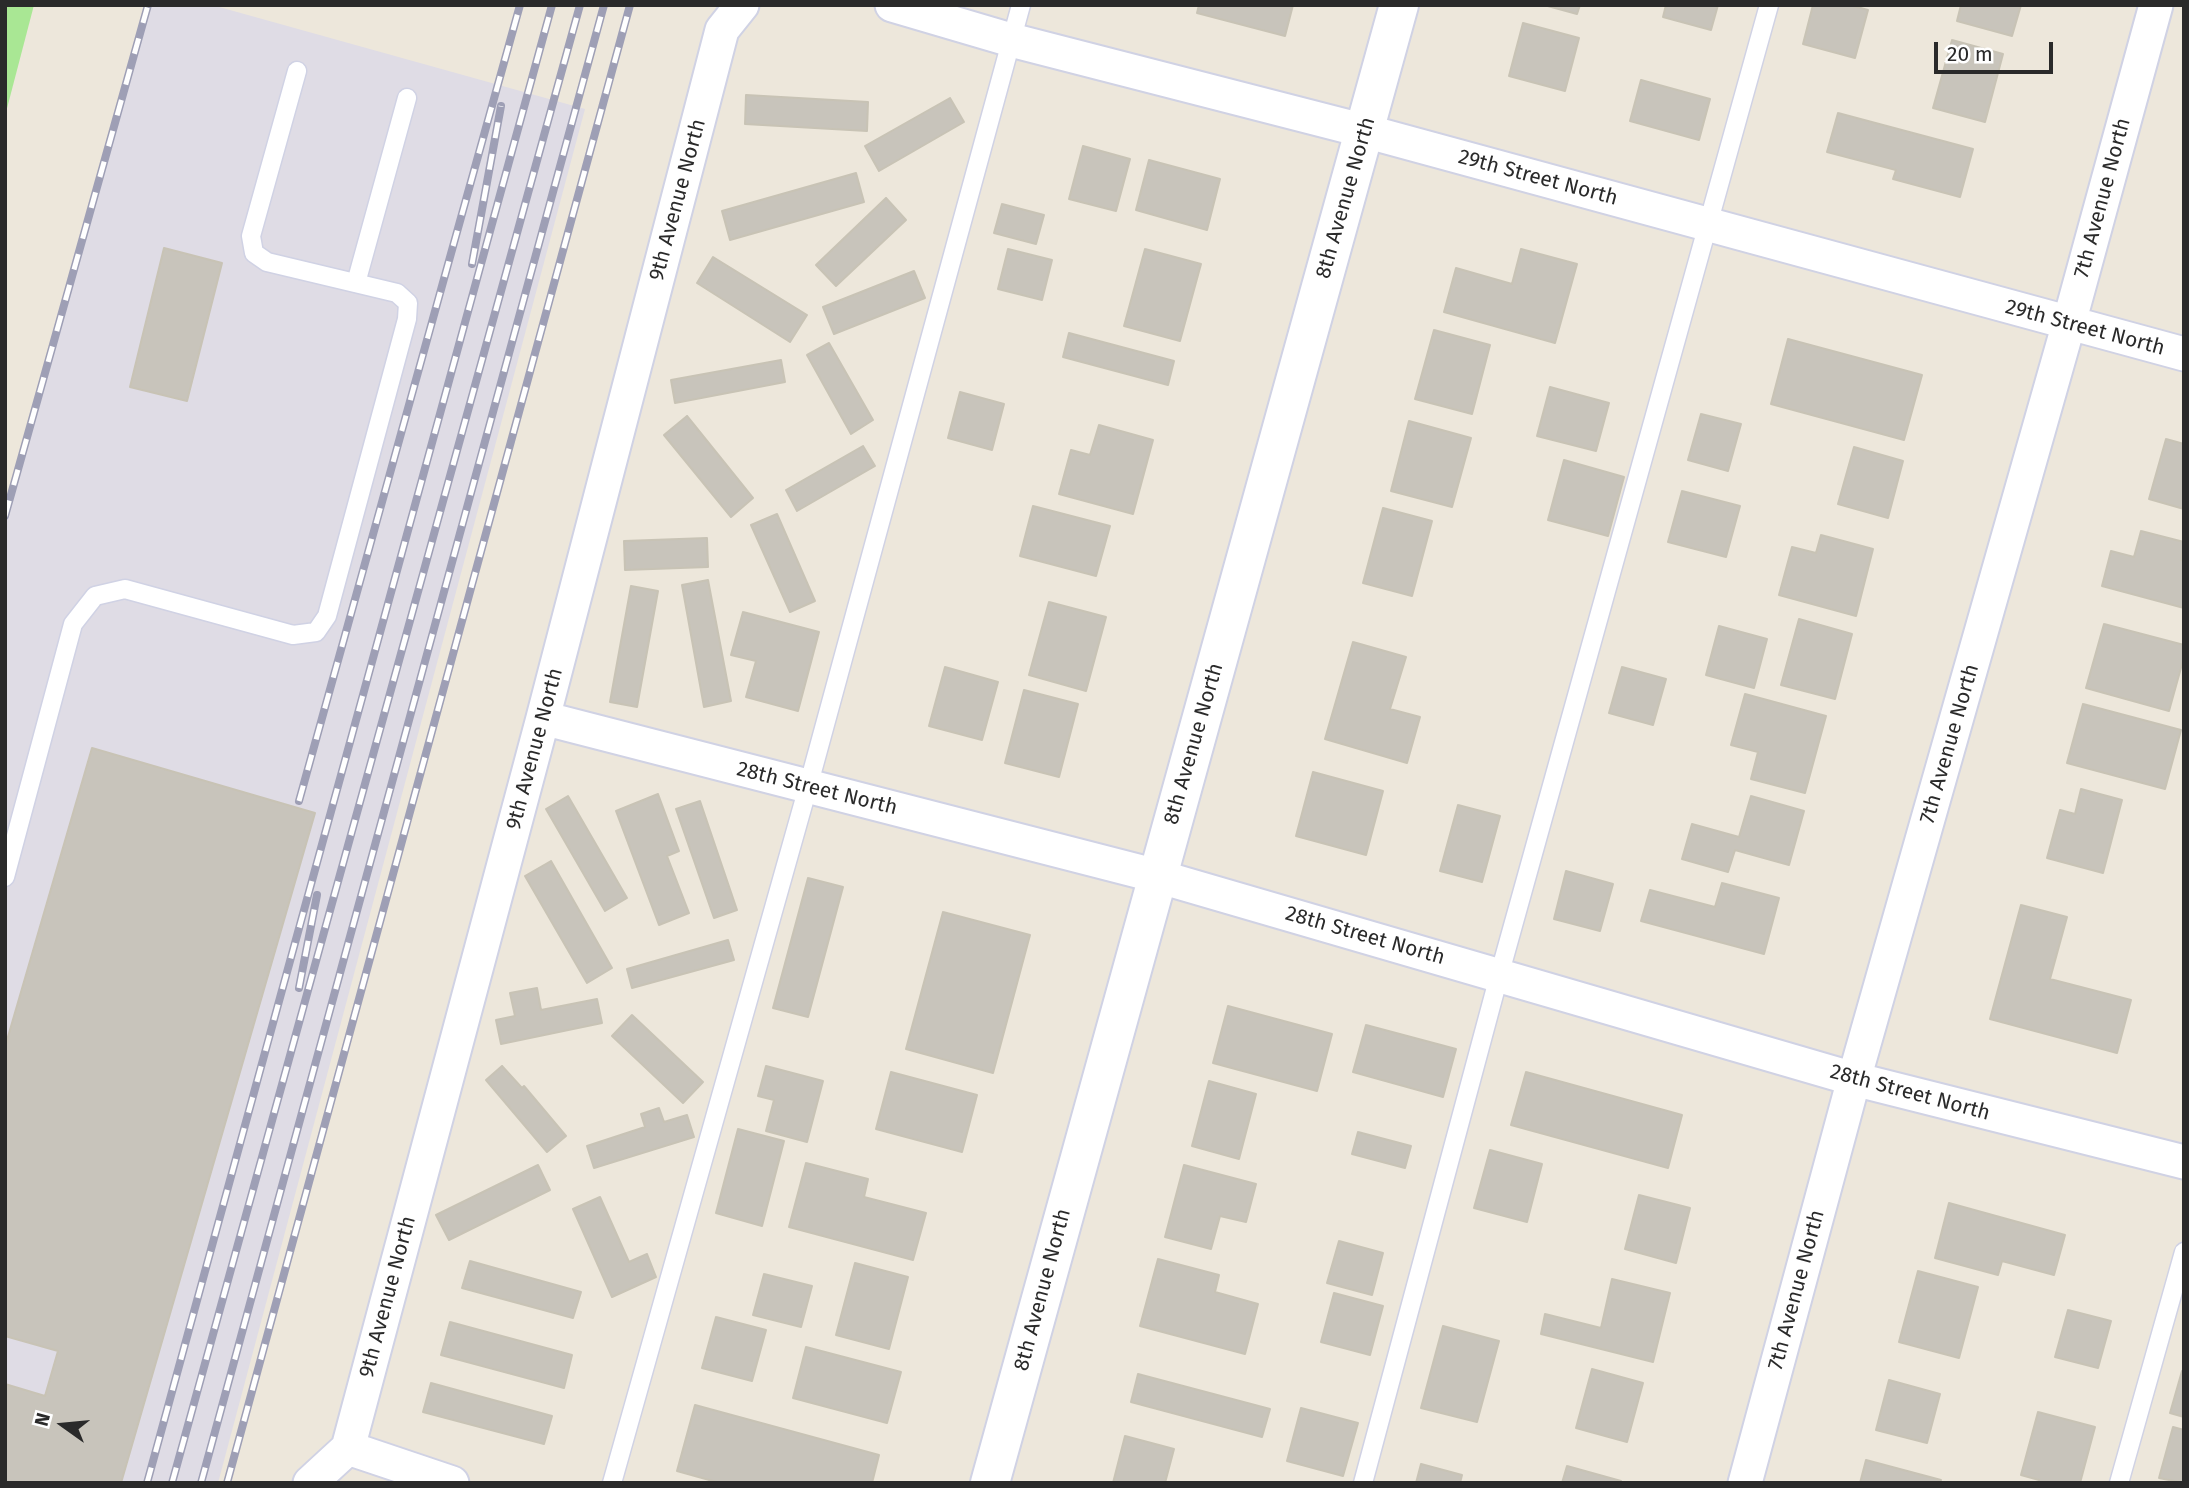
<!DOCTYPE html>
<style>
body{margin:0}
#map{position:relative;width:2189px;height:1488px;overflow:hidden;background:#ede7db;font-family:"Fira Sans",sans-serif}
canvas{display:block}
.frame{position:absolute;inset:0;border:7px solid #2a2a2a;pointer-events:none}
.north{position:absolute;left:28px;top:1390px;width:70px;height:70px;-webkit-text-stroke:5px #fff;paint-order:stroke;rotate:285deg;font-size:19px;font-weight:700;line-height:28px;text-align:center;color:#2a2a2a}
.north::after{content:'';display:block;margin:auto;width:24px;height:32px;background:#2a2a2a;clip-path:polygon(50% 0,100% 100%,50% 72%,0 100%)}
.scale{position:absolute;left:1934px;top:42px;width:119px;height:32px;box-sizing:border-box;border:4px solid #2a2a2a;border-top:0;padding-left:9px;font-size:21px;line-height:24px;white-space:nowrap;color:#2a2a2a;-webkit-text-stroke:5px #fff;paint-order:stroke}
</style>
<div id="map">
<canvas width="2189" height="1488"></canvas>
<div class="frame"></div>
<div class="north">N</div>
<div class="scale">20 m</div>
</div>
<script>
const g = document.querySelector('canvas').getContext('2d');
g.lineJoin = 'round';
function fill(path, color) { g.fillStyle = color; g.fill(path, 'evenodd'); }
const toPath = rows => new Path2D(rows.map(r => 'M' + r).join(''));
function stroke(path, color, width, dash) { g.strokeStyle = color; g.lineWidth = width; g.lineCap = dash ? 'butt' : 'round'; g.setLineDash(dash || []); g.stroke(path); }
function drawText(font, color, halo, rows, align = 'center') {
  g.font = font + ' "Fira Sans",sans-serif'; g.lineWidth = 7; g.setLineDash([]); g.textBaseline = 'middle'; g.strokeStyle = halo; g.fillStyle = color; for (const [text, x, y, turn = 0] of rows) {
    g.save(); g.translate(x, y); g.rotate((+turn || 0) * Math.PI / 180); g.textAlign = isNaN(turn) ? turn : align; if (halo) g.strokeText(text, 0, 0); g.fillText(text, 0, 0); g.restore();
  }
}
fill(toPath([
 [148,5,212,5,585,109,218,1483,5,1483,5,527]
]), '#dfdce5');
fill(toPath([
 [5,5,34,5,5,116]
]), '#a9e794');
const building = toPath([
 [1199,5,1293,5,1285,36,1197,13,1199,5],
 [1544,5,1580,5,1577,14,1544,5],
 [1666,5,1718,5,1711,30,1663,17,1666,5],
 [1813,5,1850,5,1868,10,1855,58,1803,44,1813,5],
 [1961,5,2021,5,2012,36,1957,21,1961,5],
 [1523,23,1579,38,1565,91,1509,76,1523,23],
 [1952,40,2003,54,1985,122,1933,108,1952,40],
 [1641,80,1710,99,1699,140,1630,121,1641,80],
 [746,95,868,102,867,131,745,124,746,95],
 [950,98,964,122,879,171,865,146,950,98],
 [1838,113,1973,149,1960,197,1893,179,1896,170,1827,152,1838,113],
 [1083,146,1130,159,1116,211,1069,199,1083,146],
 [1149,160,1220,179,1207,230,1136,210,1149,160],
 [856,173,864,202,730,240,722,211,856,173],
 [886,198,906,220,836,286,816,265,886,198],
 [1002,204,1044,215,1036,244,994,233,1002,204],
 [164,248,222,263,187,401,130,387,164,248],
 [1008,249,1052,260,1042,300,998,289,1008,249],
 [1145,249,1201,264,1180,341,1124,326,1145,249],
 [1521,249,1577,264,1555,343,1444,312,1456,268,1512,284,1521,249],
 [713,257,807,315,790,342,697,283,713,257],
 [914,271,925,298,834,334,823,307,914,271],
 [1434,330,1490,345,1472,414,1415,399,1434,330],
 [1069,333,1174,361,1168,385,1063,357,1069,333],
 [1788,339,1922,375,1904,440,1771,404,1788,339],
 [829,343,873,420,851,434,807,355,829,343],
 [781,360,785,382,675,403,671,380,781,360],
 [1550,387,1609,403,1596,451,1537,436,1550,387],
 [960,392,1004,404,992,450,948,438,960,392],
 [1701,414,1741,424,1728,471,1688,460,1701,414],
 [687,416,753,498,731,517,664,435,687,416],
 [1409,421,1471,438,1452,507,1391,491,1409,421],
 [1099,425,1153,440,1133,514,1059,494,1071,450,1090,455,1099,425],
 [2166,439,2184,444,2184,509,2149,499,2166,439],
 [863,446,875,466,797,511,786,490,863,446],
 [1854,447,1903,461,1888,518,1838,504,1854,447],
 [1564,460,1624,477,1608,536,1548,520,1564,460],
 [1682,491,1740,506,1726,557,1668,542,1682,491],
 [1033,506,1110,526,1096,576,1020,556,1033,506],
 [1383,508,1432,521,1412,596,1363,583,1383,508],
 [777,514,815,601,790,612,751,525,777,514],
 [2141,531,2184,542,2181,560,2184,561,2184,608,2102,586,2111,551,2134,557,2141,531],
 [1821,535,1873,549,1856,616,1779,595,1792,547,1816,553,1821,535],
 [707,538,708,567,625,570,624,541,707,538],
 [708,580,731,701,704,707,682,585,708,580],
 [631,586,658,591,637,707,610,702,631,586],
 [1049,602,1106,617,1086,691,1029,675,1049,602],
 [743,612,819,632,798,711,746,697,756,661,731,655,743,612],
 [1799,619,1852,634,1835,699,1781,685,1799,619],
 [2104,624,2184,645,2184,657,2169,711,2086,688,2104,624],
 [1719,626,1767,639,1754,688,1706,675,1719,626],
 [1353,642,1406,657,1390,709,1420,717,1407,763,1325,739,1353,642],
 [945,667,998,682,982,740,929,726,945,667],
 [1622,667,1666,679,1653,725,1609,713,1622,667],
 [1024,690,1078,704,1059,777,1005,763,1024,690],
 [1745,694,1826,716,1805,793,1751,779,1758,752,1731,745,1745,694],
 [2083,704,2181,730,2165,789,2067,763,2083,704],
 [92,748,315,813,121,1483,5,1483,5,1384,45,1396,58,1351,5,1336,5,1047,92,748],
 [1313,772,1383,791,1366,855,1296,836,1313,772],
 [2081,789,2122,800,2103,873,2047,858,2060,810,2075,814,2081,789],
 [658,794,679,851,667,856,689,913,659,925,616,811,658,794],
 [568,796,627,898,605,911,546,809,568,796],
 [1751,796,1804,811,1789,865,1735,850,1728,872,1682,859,1692,824,1739,837,1751,796],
 [700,801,737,910,714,918,676,809,700,801],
 [1458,805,1500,816,1482,882,1440,871,1458,805],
 [551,861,612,968,587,983,525,876,551,861],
 [1566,871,1613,884,1600,931,1554,919,1566,871],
 [808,878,843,887,808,1017,773,1008,808,878],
 [1722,883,1779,898,1764,954,1641,921,1650,890,1715,907,1722,883],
 [2021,905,2067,917,2050,979,2131,1000,2117,1053,1990,1019,2021,905],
 [943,912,1030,935,993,1073,906,1049,943,912],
 [728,940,734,960,632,988,627,969,728,940],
 [537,988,541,1010,597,999,602,1023,501,1044,496,1020,515,1016,510,993,537,988],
 [1228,1006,1332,1034,1317,1091,1213,1063,1228,1006],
 [632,1015,703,1082,683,1103,612,1036,632,1015],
 [1366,1025,1456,1049,1443,1097,1353,1072,1366,1025],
 [502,1066,522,1088,524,1086,566,1136,547,1152,486,1080,502,1066],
 [766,1066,823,1081,807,1142,766,1131,774,1100,758,1096,766,1066],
 [891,1072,977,1095,962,1152,876,1129,891,1072],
 [1526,1072,1682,1115,1668,1168,1511,1125,1526,1072],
 [1209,1081,1256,1094,1239,1159,1192,1146,1209,1081],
 [659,1108,664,1122,687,1115,694,1137,594,1168,587,1146,645,1127,641,1114,659,1108],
 [738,1129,784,1141,762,1226,716,1213,738,1129],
 [1358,1132,1411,1146,1405,1168,1352,1154,1358,1132],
 [1490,1150,1542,1164,1527,1222,1474,1208,1490,1150],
 [806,1163,868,1179,864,1197,926,1213,913,1260,789,1227,806,1163],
 [538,1165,550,1190,449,1240,436,1215,538,1165],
 [1184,1165,1256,1184,1246,1222,1220,1216,1211,1249,1165,1237,1184,1165],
 [1639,1195,1690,1208,1676,1263,1625,1249,1639,1195],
 [600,1197,629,1262,647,1254,656,1277,612,1297,573,1209,600,1197],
 [1949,1203,2065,1235,2054,1275,2002,1261,1998,1275,1935,1258,1949,1203],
 [1339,1241,1383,1253,1372,1295,1327,1283,1339,1241],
 [1158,1259,1219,1275,1215,1292,1258,1304,1245,1354,1140,1326,1158,1259],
 [470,1261,581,1292,573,1318,462,1288,470,1261],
 [855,1263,908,1277,889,1349,836,1335,855,1263],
 [1918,1271,1978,1287,1959,1358,1899,1342,1918,1271],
 [764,1274,812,1286,801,1327,753,1315,764,1274],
 [1612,1279,1670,1293,1653,1362,1541,1334,1545,1314,1601,1328,1612,1279],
 [1334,1293,1383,1306,1370,1355,1321,1342,1334,1293],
 [2068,1310,2111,1321,2098,1368,2055,1357,2068,1310],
 [716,1317,766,1330,752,1381,702,1368,716,1317],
 [450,1322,572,1355,564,1388,441,1355,450,1322],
 [1443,1326,1499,1341,1477,1422,1421,1408,1443,1326],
 [806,1347,901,1372,887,1423,793,1398,806,1347],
 [1592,1369,1643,1383,1627,1442,1576,1428,1592,1369],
 [2182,1371,2184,1372,2184,1417,2170,1413,2182,1371],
 [1138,1374,1270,1409,1262,1437,1131,1402,1138,1374],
 [1889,1380,1940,1394,1927,1443,1876,1430,1889,1380],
 [431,1383,552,1416,544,1444,423,1412,431,1383],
 [695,1405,879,1455,872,1483,720,1483,677,1471,695,1405],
 [1301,1408,1358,1423,1343,1476,1287,1461,1301,1408],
 [2038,1412,2095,1427,2080,1483,2038,1483,2039,1480,2021,1475,2038,1412],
 [2173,1427,2184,1430,2184,1483,2159,1478,2173,1427],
 [1125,1436,1174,1449,1165,1483,1113,1483,1125,1436],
 [1866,1460,1941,1480,1940,1483,1860,1483,1866,1460],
 [1421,1464,1462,1475,1460,1483,1416,1483,1421,1464],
 [1567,1466,1621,1481,1621,1483,1562,1483,1567,1466]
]);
fill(building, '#c8c4bb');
stroke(building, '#c8c3b5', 2);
const lane = toPath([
 [356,283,407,98],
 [5,877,73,624,95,596,125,589,293,635,316,632,327,616,407,319,408,303,397,293,267,262,254,253,251,236,297,71],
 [612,1483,808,787,1021,5],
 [1363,1483,1499,976,1769,5],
 [2119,1483,2184,1252]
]);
const street = toPath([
 [892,5,1011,40,1365,131,2184,354],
 [543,718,1157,876,1854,1079,2184,1162],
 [348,1448,452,1483],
 [310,1483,348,1448,543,718,722,30,742,5],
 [1745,1483,1854,1079,2069,323,2156,5]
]);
const secondary = toPath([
 [990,1483,1399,5]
]);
stroke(lane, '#d0d2e4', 21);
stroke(street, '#d0d2e4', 37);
stroke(secondary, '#d0d2e4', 42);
stroke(lane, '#fff', 18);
stroke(street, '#fff', 33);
stroke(secondary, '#fff', 38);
const rail = toPath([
 [472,264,501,106],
 [5,516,148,5],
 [299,801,520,5],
 [299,988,317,895],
 [147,1483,552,5],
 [172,1483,580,5],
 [201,1483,604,5],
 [227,1483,630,5]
]);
stroke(rail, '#9e9fb5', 8);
stroke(rail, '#fff', 5, [16]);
drawText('21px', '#2a2a2a', '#fff', [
 ["29th Street North",1538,178,15],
 ["8th Avenue North",1346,198,-74],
 ["7th Avenue North",2103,198,-75],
 ["9th Avenue North",678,200,-75],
 ["29th Street North",2085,328,15],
 ["8th Avenue North",1194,744,-74],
 ["7th Avenue North",1950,744,-74],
 ["9th Avenue North",535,749,-75],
 ["28th Street North",817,789,14],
 ["28th Street North",1365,936,16],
 ["28th Street North",1910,1093,15],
 ["8th Avenue North",1043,1290,-75],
 ["7th Avenue North",1797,1290,-75],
 ["9th Avenue North",388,1297,-75]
]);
</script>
